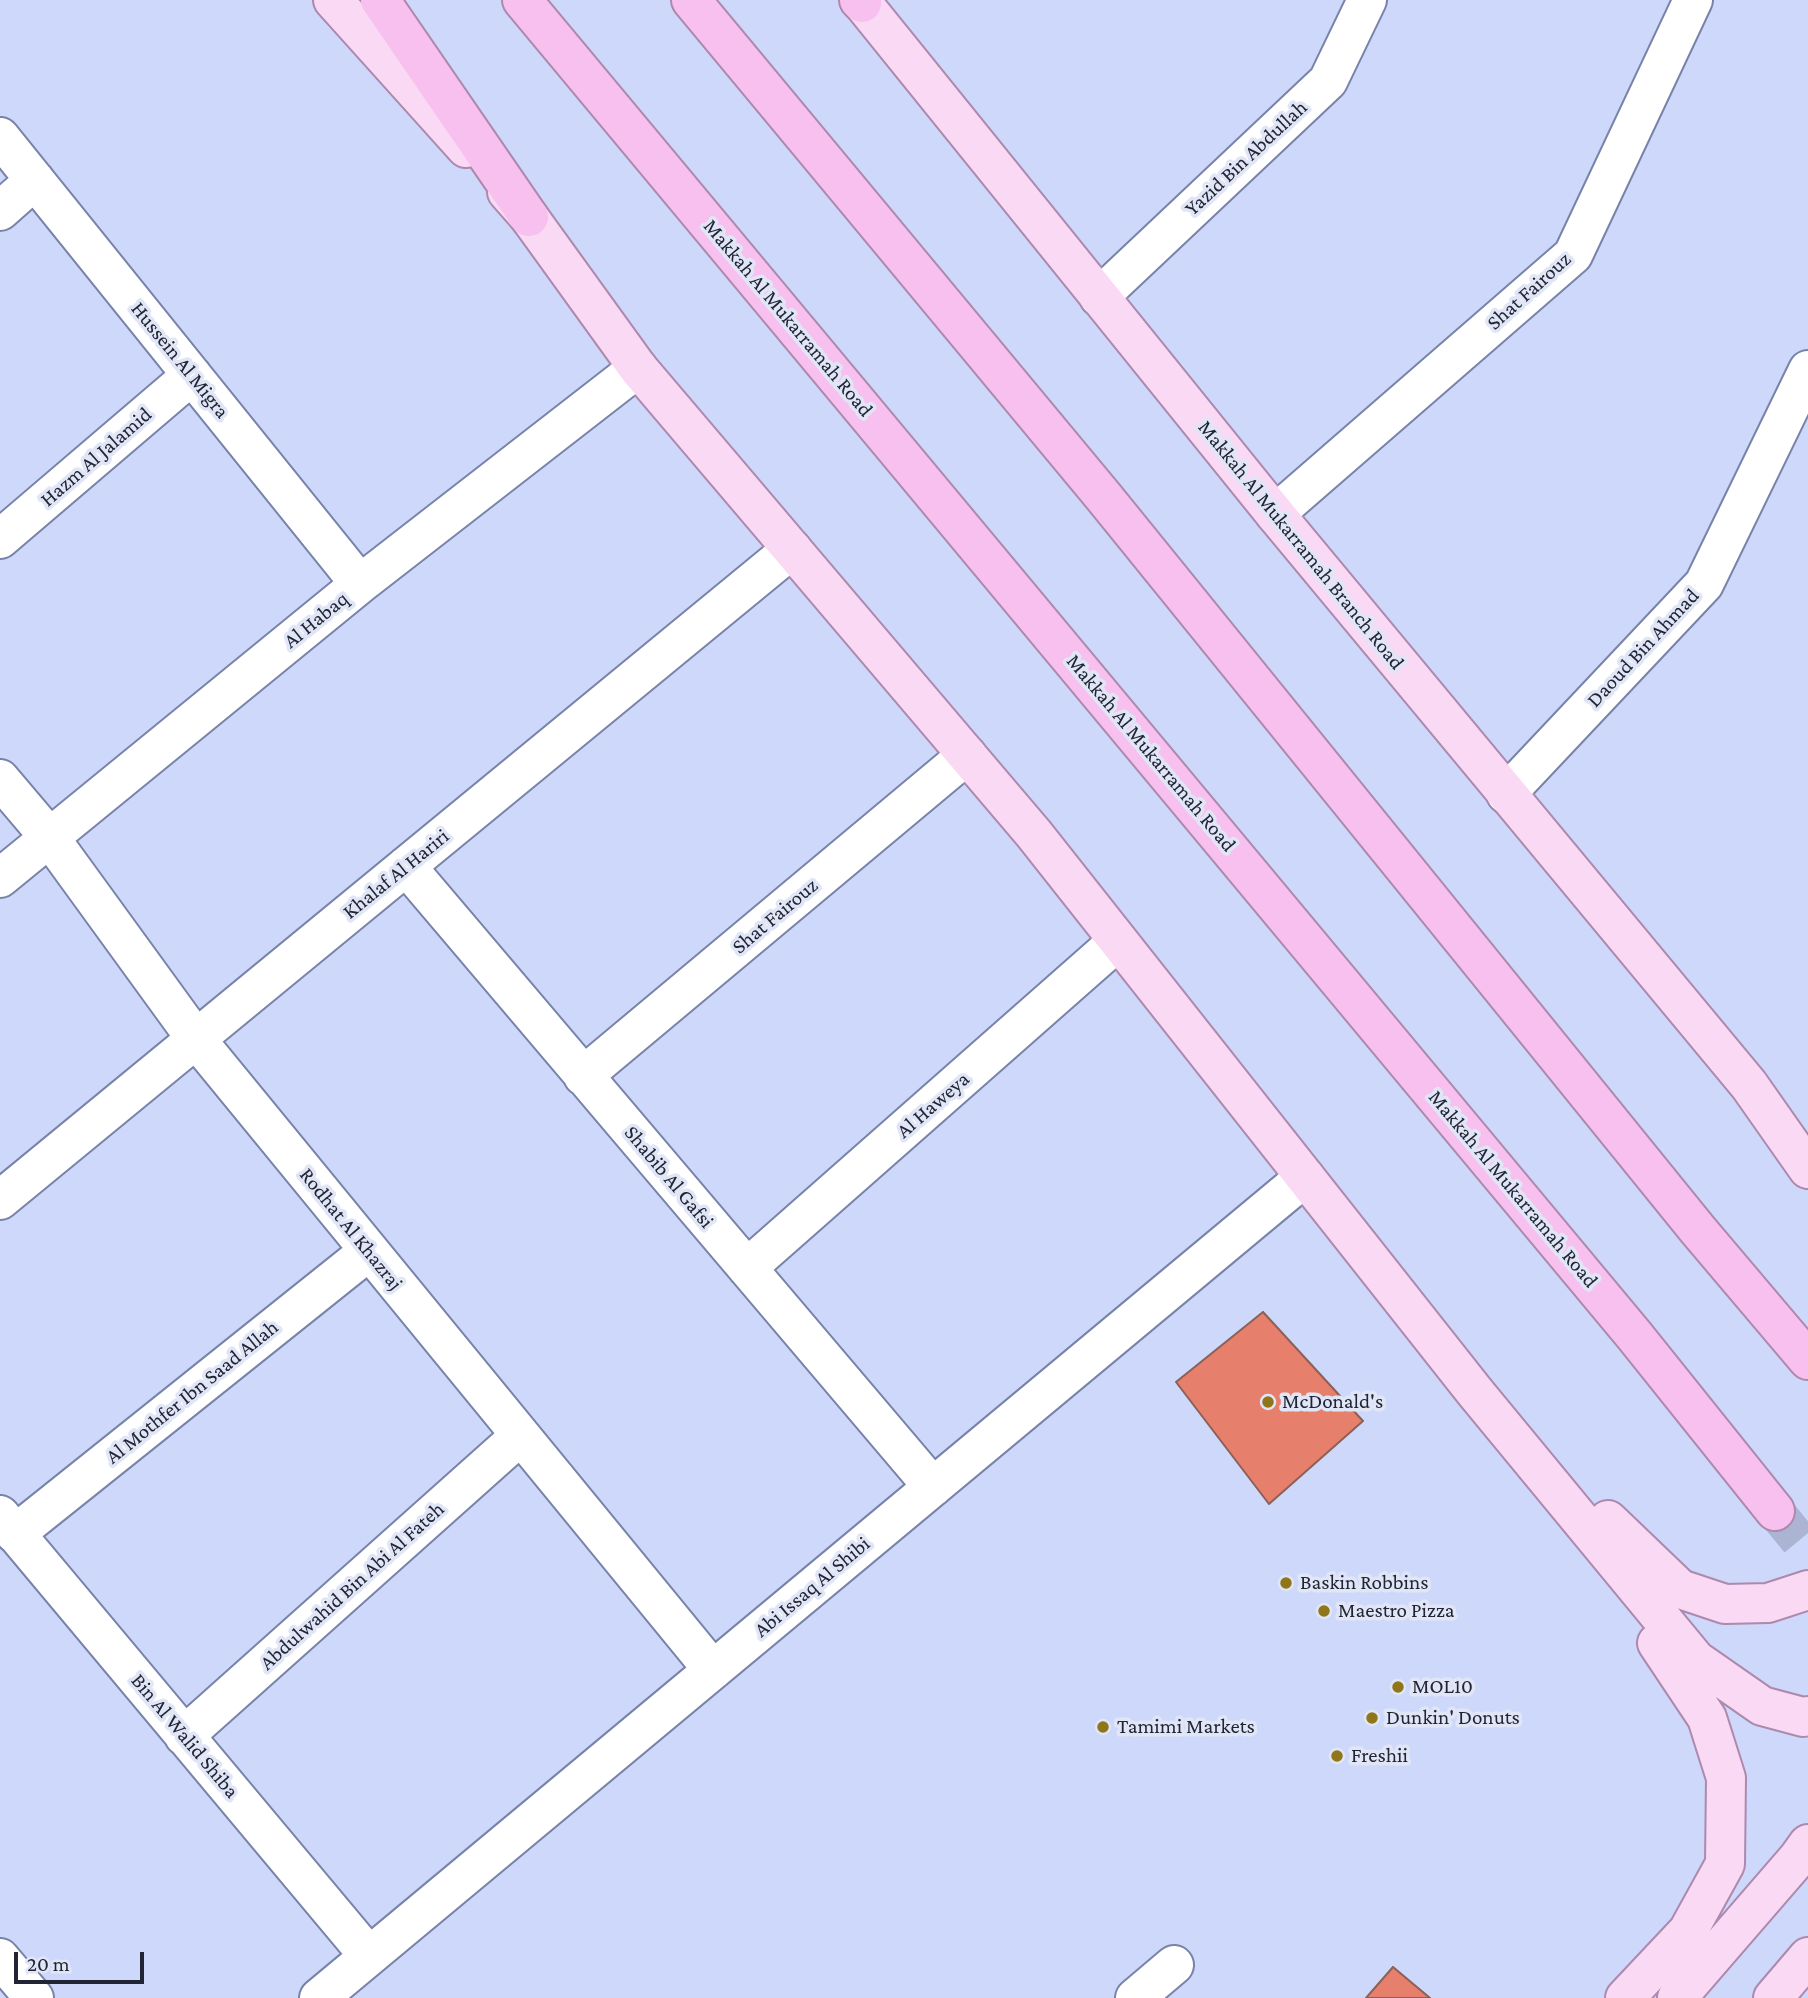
<!DOCTYPE html>
<style>
body{margin:0}
#map{position:relative;width:1808px;height:1998px;overflow:hidden;background:#ced8fa;font-family:"Crimson Pro",serif}
canvas{display:block}
.scale{position:absolute;left:14px;top:1952px;width:130px;height:32px;box-sizing:border-box;border:4px solid #202434;border-top:0;padding-left:9px;font-size:21px;line-height:24px;white-space:nowrap;color:#202434;-webkit-text-stroke:5px #e1e6f7;paint-order:stroke}
</style>
<div id="map">
<canvas width="1808" height="1998"></canvas>
<div class="scale">20 m</div>
</div>
<script>
const g = document.querySelector('canvas').getContext('2d');
g.lineJoin = 'round';
function fill(path, color) { g.fillStyle = color; g.fill(path, 'evenodd'); }
const toPath = rows => new Path2D(rows.map(r => 'M' + r).join(''));
function stroke(path, color, width, dash) { g.strokeStyle = color; g.lineWidth = width; g.lineCap = dash ? 'butt' : 'round'; g.setLineDash(dash || []); g.stroke(path); }
function drawText(font, color, halo, rows, align = 'center') {
  g.font = font + ' "Crimson Pro",serif'; g.lineWidth = 7; g.setLineDash([]); g.textBaseline = 'middle'; g.strokeStyle = halo; g.fillStyle = color; for (const [text, x, y, turn = 0] of rows) {
    g.save(); g.translate(x, y); g.rotate((+turn || 0) * Math.PI / 180); g.textAlign = isNaN(turn) ? turn : align; if (halo) g.strokeText(text, 0, 0); g.fillText(text, 0, 0); g.restore();
  }
}
const building = toPath([
 [1263,1312,1363,1421,1269,1504,1176,1382,1263,1312],
 [1393,1967,1430,1998,1366,1998,1393,1967]
]);
fill(building, '#e6806c');
stroke(building, '#8c6057', 2);
stroke(toPath([
 [1775,1511,1808,1551]
]), '#abb4d2', 38, [38, 19]);
const minor = toPath([
 [0,137,360,584],
 [0,211,35,180],
 [1099,297,1328,81,1367,0],
 [1275,514,1573,255,1693,0],
 [0,539,192,375],
 [0,779,50,838,196,1039,713,1670],
 [1506,794,1704,584,1808,370],
 [406,866,933,1487],
 [0,878,360,584,638,368],
 [583,1076,967,755],
 [0,1200,792,549],
 [747,1268,1118,941],
 [0,1515,369,1956],
 [15,1534,369,1251],
 [184,1736,520,1436],
 [0,1958,34,1998],
 [319,1998,1305,1177],
 [1135,1998,1174,1965]
]);
const primary = toPath([
 [333,0,466,148],
 [860,0,1275,514,1749,1085,1808,1169],
 [507,192,529,217,638,368,1034,834,1475,1392,1696,1660,1762,1706,1803,1717,1808,1716],
 [1608,1520,1680,1589,1725,1604,1768,1603,1808,1590],
 [1625,1998,1688,1931,1725,1864,1726,1778,1707,1718,1657,1643],
 [1677,1998,1798,1858,1808,1844],
 [1773,1998,1808,1957]
]);
const motorway = toPath([
 [380,0,529,217],
 [522,0,1634,1335,1775,1511],
 [691,0,1103,496,1698,1230,1808,1360],
 [859,0,862,3]
]);
stroke(minor, '#7883a9', 42);
stroke(primary, '#ac89ad', 42);
stroke(motorway, '#ac89ad', 42);
stroke(minor, '#fff', 38);
stroke(primary, '#fad9f5', 38);
stroke(motorway, '#f7c0ee', 38);
for (const [x, y, r, color] of [
 [1268,1402,7,"#8f761b"],
 [1286,1583,7,"#8f761b"],
 [1324,1611,7,"#8f761b"],
 [1398,1687,7,"#8f761b"],
 [1372,1718,7,"#8f761b"],
 [1103,1727,7,"#8f761b"],
 [1337,1756,7,"#8f761b"]
]) { const dot = new Path2D(); dot.arc(x, y, r, 0, 2 * Math.PI); g.fillStyle = color; g.fill(dot); stroke(dot, '#e1e6f7', 2.5); }
drawText('21px', '#202434', '#e1e6f7', [
 ["Yazid Bin Abdullah",1246,158,-43],
 ["Shat Fairouz",1529,291,-42],
 ["Makkah Al Mukarramah Road",788,318,50],
 ["Hussein Al Migra",180,360,51],
 ["Hazm Al Jalamid",96,457,-41],
 ["Makkah Al Mukarramah Branch Road",1301,545,51],
 ["Al Habaq",316,620,-39],
 ["Daoud Bin Ahmad",1643,648,-47],
 ["Makkah Al Mukarramah Road",1151,753,50],
 ["Khalaf Al Hariri",396,874,-39],
 ["Shat Fairouz",775,916,-40],
 ["Al Haweya",933,1105,-41],
 ["Shabib Al Gafsi",669,1177,50],
 ["Makkah Al Mukarramah Road",1513,1189,50],
 ["Rodhat Al Khazraj",351,1229,51],
 ["Al Mothfer Ibn Saad Allah",192,1392,-39],
 ["Abdulwahid Bin Abi Al Fateh",352,1586,-42],
 ["Abi Issaq Al Shibi",812,1587,-40],
 ["Bin Al Walid Shiba",185,1736,50]
]);
drawText('21px', '#202434', '#e1e6f7', [
 ["McDonald's",1282,1402],
 ["Baskin Robbins",1300,1583],
 ["Maestro Pizza",1338,1611],
 ["MOL10",1412,1687],
 ["Dunkin' Donuts",1386,1718],
 ["Tamimi Markets",1117,1727],
 ["Freshii",1351,1756]
], 'left');
</script>
